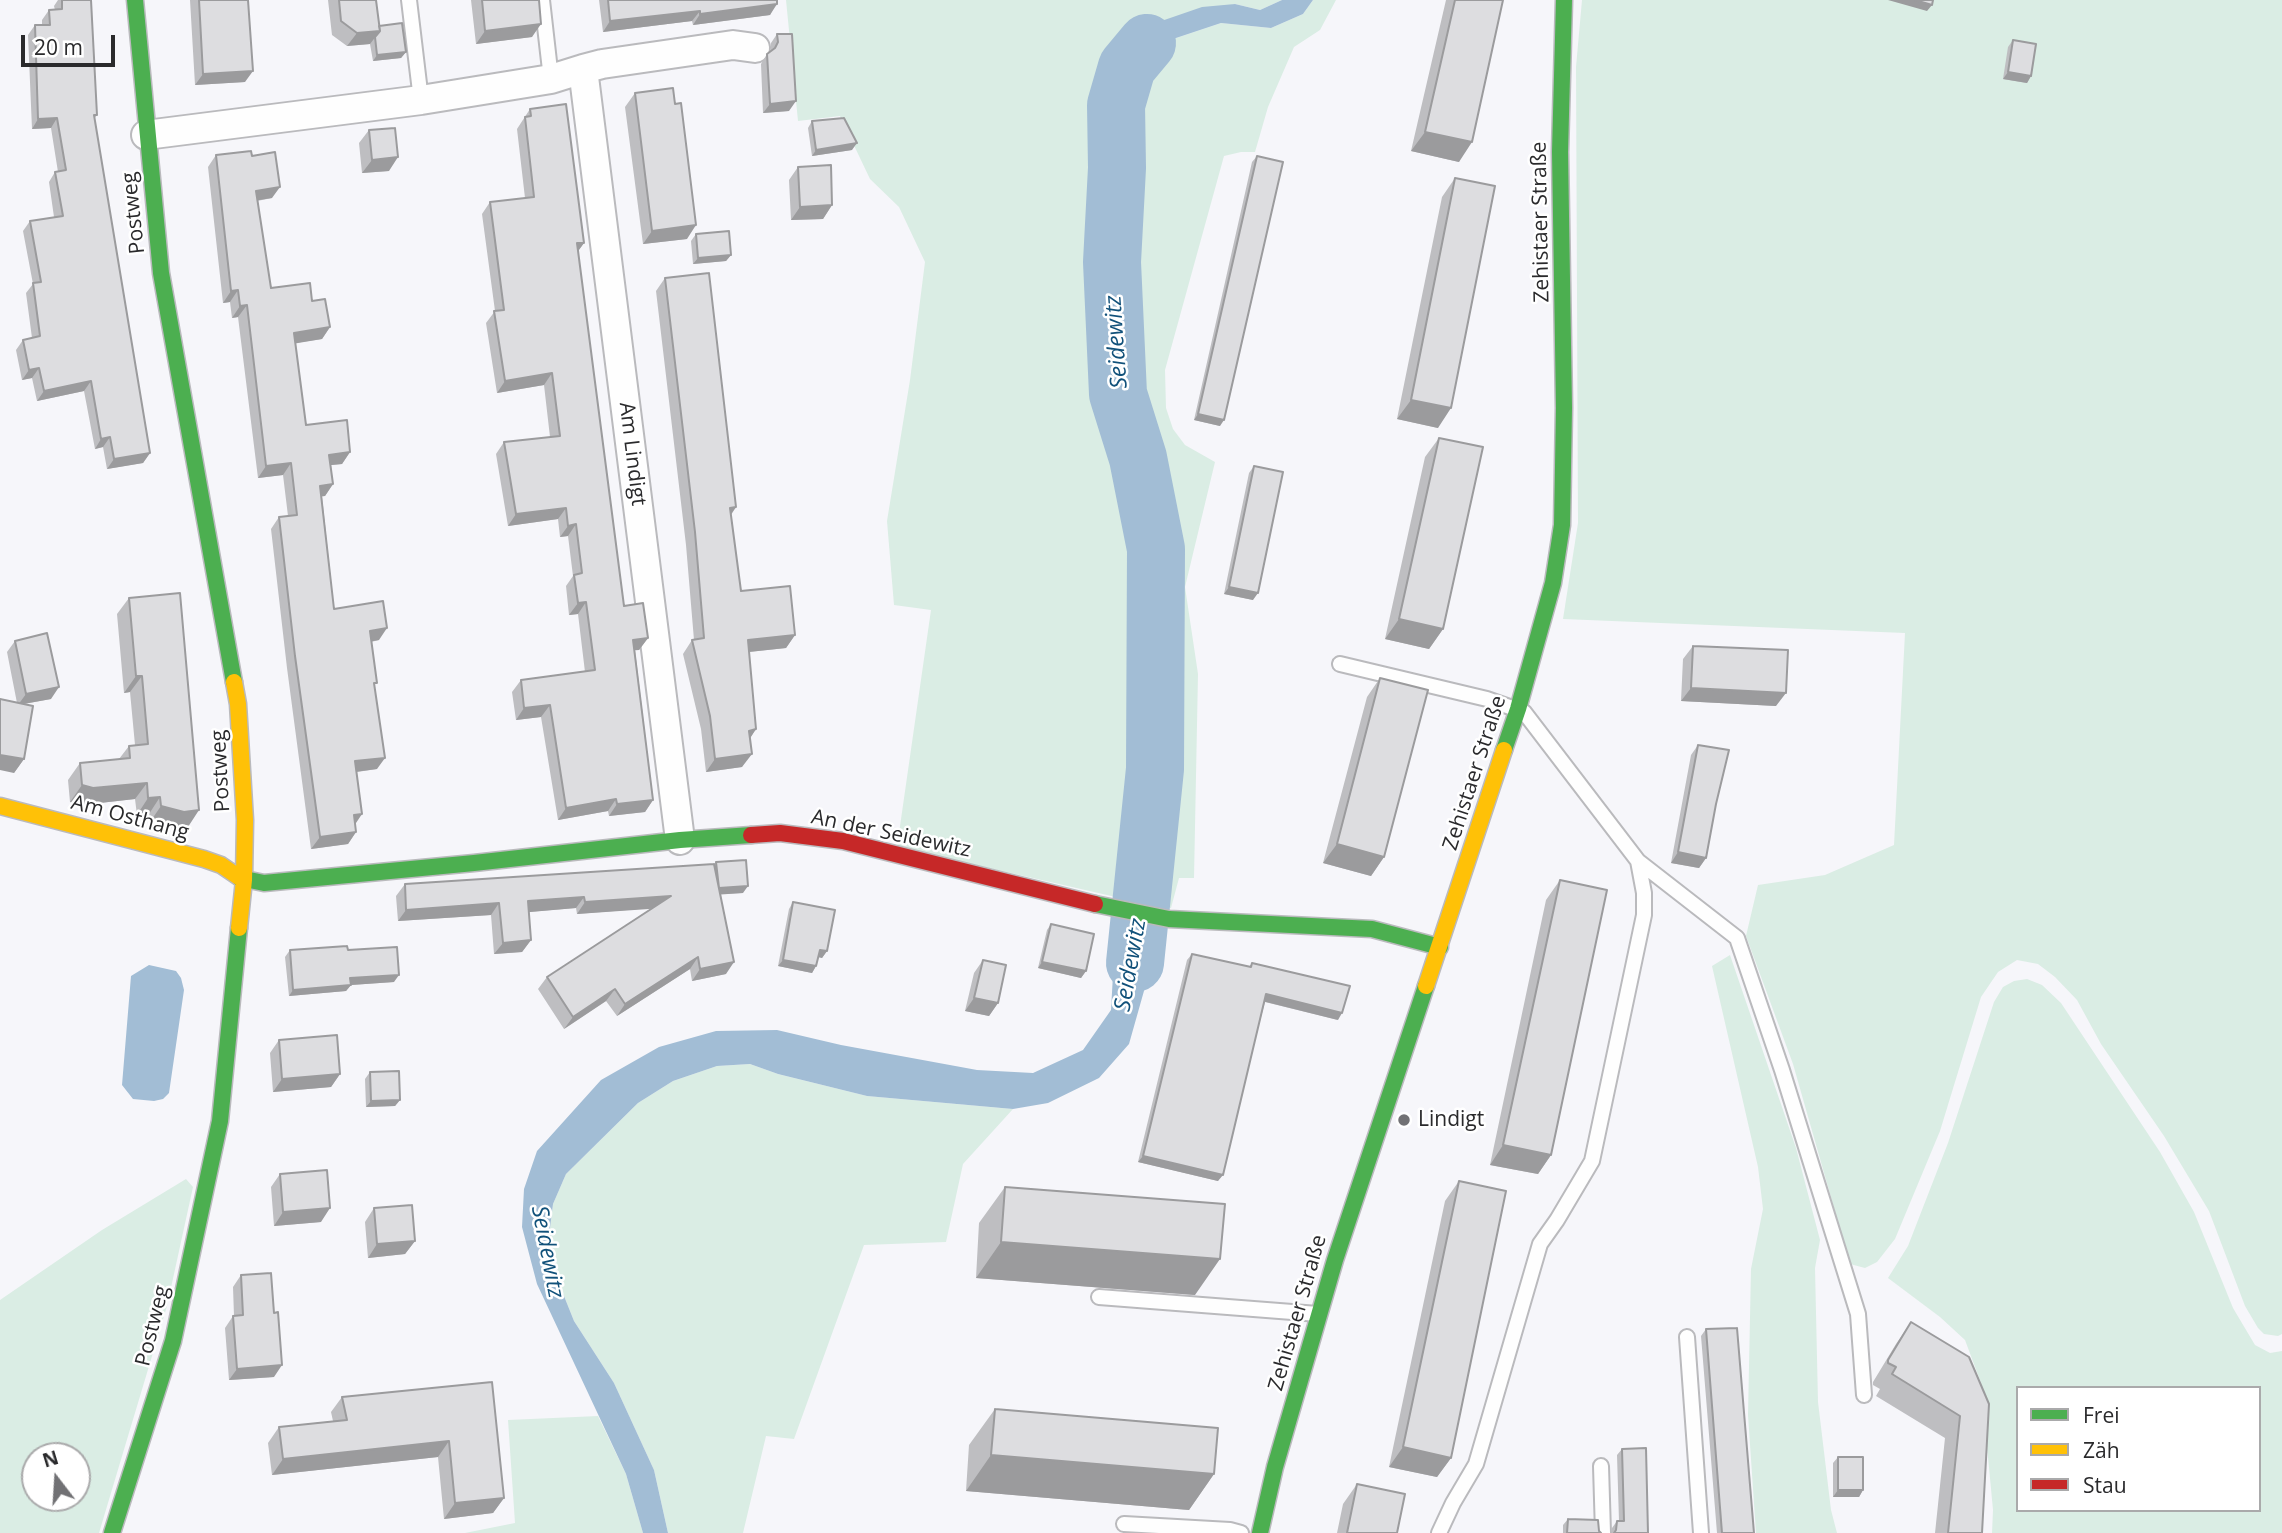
<!DOCTYPE html>
<meta charset="utf-8">
<style>
body{margin:0}
#map{position:relative;width:2282px;height:1533px;overflow:hidden;background:#f6f6fa;font-family:"Open Sans",sans-serif}
canvas{display:block}
.legend{position:absolute;left:2016px;top:1386px;width:245px;height:126px;box-sizing:border-box;background:#fff;border:2px solid #aaaaab;margin:0;padding:9px 12px;list-style:none;font-size:21px;color:#2a2a2c}
.legend li{display:flex;align-items:center;gap:14px;height:35px}
.legend b{width:35px;border:2px solid #aaaaab}
.north{position:absolute;left:21px;top:1442px;width:70px;height:70px;box-sizing:border-box;background:#fff;border:2px solid #aaaaab;border-radius:50%;rotate:343deg;font-size:19px;font-weight:700;line-height:28px;text-align:center;color:#2a2a2c}
.north::after{content:'';display:block;margin:auto;width:24px;height:32px;background:#717174;clip-path:polygon(50% 0,100% 100%,50% 72%,0 100%)}
.scale{position:absolute;left:21px;top:35px;width:94px;height:32px;box-sizing:border-box;border:4px solid #2a2a2c;border-top:0;padding-left:9px;font-size:21px;line-height:24px;white-space:nowrap;color:#2a2a2c;-webkit-text-stroke:5px #fff;paint-order:stroke}
</style>
<div id="map">
<canvas width="2282" height="1533"></canvas>
<ul class="legend">
<li><b style="height:9px;background:#4caf50"></b>Frei</li>
<li><b style="height:9px;background:#ffc107"></b>Zäh</li>
<li><b style="height:9px;background:#c62828"></b>Stau</li>
</ul>
<div class="north">N</div>
<div class="scale">20 m</div>
</div>
<script>
const g = document.querySelector('canvas').getContext('2d');
g.lineJoin = 'round';
function fill(path, color) { g.fillStyle = color; g.fill(path, 'evenodd'); }
const toPath = rows => new Path2D(rows.map(r => 'M' + r).join(''));
function stroke(path, color, width, dash) { g.strokeStyle = color; g.lineWidth = width; g.lineCap = dash ? 'butt' : 'round'; g.setLineDash(dash || []); g.stroke(path); }
function drawText(font, color, halo, rows, align = 'center') {
  g.font = font + ' "Open Sans",sans-serif'; g.lineWidth = 5; g.setLineDash([]); g.textBaseline = 'middle'; g.strokeStyle = halo; g.fillStyle = color; for (const [text, x, y, turn = 0] of rows) {
    g.save(); g.translate(x, y); g.rotate((+turn || 0) * Math.PI / 180); g.textAlign = isNaN(turn) ? turn : align; if (halo) g.strokeText(text, 0, 0); g.fillText(text, 0, 0); g.restore();
  }
}
fill(toPath([
 [786,0,1282,0,1260,10,1235,4,1144,27,1116,105,1117,168,1112,262,1118,394,1138,458,1156,550,1155,769,1142,903,897,847,931,610,894,605,887,521,910,380,925,262,899,207,870,179,840,116,798,121],
 [1313,0,1336,0,1320,30,1294,47,1268,107,1255,152,1241,152,1224,156,1165,370,1166,408,1173,429,1185,445,1215,462,1185,587,1198,674,1194,878,1179,878,1171,908,1161,906,1174,652,1168,567,1153,467,1133,389,1126,301,1128,253,1128,104,1134,73,1158,44,1221,23,1271,28,1303,14],
 [1582,0,2282,0,2282,1334,2278,1336,2264,1334,2258,1328,2245,1306,2209,1211,2164,1136,2101,1044,2077,1000,2055,977,2038,964,2017,960,1998,972,1981,997,1940,1131,1895,1239,1877,1262,1865,1268,1850,1264,1793,1064,1746,936,1758,885,1825,875,1894,845,1905,633,1563,619,1578,523,1576,67],
 [1730,955,1796,1148,1820,1240,1815,1268,1818,1402,1831,1510,1837,1533,1756,1533,1748,1415,1751,1269,1763,1209,1758,1167,1712,966],
 [2027,979,2042,985,2061,1003,2160,1152,2194,1212,2233,1308,2255,1345,2270,1353,2282,1351,2282,1533,1992,1533,1993,1510,1981,1383,1965,1340,1940,1317,1888,1278,1908,1246,1948,1143,1994,1002,2003,987,2014,981],
 [2018,1388,2259,1388,2259,1510,2018,1510],
 [750,1064,778,1074,867,1096,1013,1109,963,1164,946,1242,864,1245,794,1439,766,1436,743,1533,668,1533,654,1470,614,1383,574,1321,558,1281,550,1228,553,1204,566,1174,638,1103,673,1081,717,1066],
 [186,1179,193,1187,167,1306,99,1533,0,1533,0,1300,102,1230],
 [35,1456,77,1456,77,1498,35,1498],
 [598,1416,626,1474,643,1533,465,1533,515,1523,508,1420]
]), '#daede4');
fill(toPath([
 [1282,0,1313,0,1303,14,1271,28,1221,23,1158,44,1134,73,1128,104,1128,253,1126,301,1133,389,1153,467,1168,567,1174,652,1161,906,1142,903,1155,769,1156,550,1138,458,1118,394,1112,262,1117,168,1116,105,1110,102,1118,59,1144,27,1202,7,1235,4,1260,10],
 [1116,922,1158,929,1153,959,1129,1044,1099,1078,1048,1103,1013,1109,867,1096,778,1074,750,1064,717,1066,673,1081,638,1103,566,1174,553,1204,550,1228,558,1281,574,1321,614,1383,654,1470,668,1533,643,1533,626,1474,537,1284,522,1227,524,1189,537,1151,601,1080,659,1047,716,1031,777,1030,841,1045,977,1070,1033,1073,1083,1050,1111,1010],
 [149,965,176,971,181,978,184,990,169,1093,163,1099,154,1101,133,1099,122,1085,131,976]
]), '#a2bdd5');
stroke(toPath([
 [1135,963,1155,769,1156,549,1138,458,1118,394,1112,262,1117,168,1116,105,1127,67,1147,43]
]), '#a2bdd5', 58);
const lane = toPath([
 [409,0,421,100],
 [542,0,551,79],
 [1340,664,1487,699,1524,712,1638,861,1737,938,1782,1070,1858,1314,1864,1395],
 [1099,1297,1318,1314],
 [1687,1337,1701,1533],
 [1601,1466,1603,1533],
 [1124,1524,1230,1530,1241,1533],
 [1439,1533,1453,1503,1476,1464,1540,1244,1557,1220,1592,1161,1644,915,1644,893,1638,861]
]);
const street = toPath([
 [583,69,602,64,733,45,755,48],
 [146,135,421,100,551,79,583,69,680,840]
]);
const fast = toPath([
 [135,0,161,273,234,682],
 [1504,750,1518,709,1553,583,1562,525,1564,408,1560,152,1564,0],
 [240,878,264,883,474,863,680,840,751,835],
 [1095,904,1169,919,1372,929,1440,947],
 [112,1533,173,1341,220,1121,239,928],
 [1260,1533,1275,1467,1335,1260,1426,986]
]);
const slow = toPath([
 [234,682,238,704,245,820,244,880,239,928],
 [0,806,204,859,221,865,240,878],
 [1426,986,1504,750]
]);
const jam = toPath([
 [751,835,780,833,843,841,1095,904]
]);
stroke(lane, '#bababd', 18);
stroke(street, '#bababd', 32);
stroke(fast, '#bababd', 19);
stroke(slow, '#bababd', 19);
stroke(jam, '#bababd', 19);
stroke(lane, '#fefefe', 14);
stroke(street, '#fefefe', 28);
stroke(fast, '#4caf50', 16);
stroke(slow, '#ffc107', 16);
stroke(jam, '#c62828', 16);
fill(toPath([
 [58,0,91,0,97,115,94,119,150,453,143,463,107,469,103,447,95,449,84,391,37,401,32,378,22,380,16,350,23,340,32,338,26,293,33,284,23,231,30,221,54,217,49,182,55,172,58,172,51,128,32,129,28,35,35,25,42,25,42,20,49,10,55,10,54,6],
 [190,0,248,0,245,82,195,85],
 [328,0,376,0,379,26,406,52,401,58,373,61,370,44,347,46,332,35],
 [471,0,539,0,532,37,476,44],
 [599,0,777,0,770,15,693,25,692,21,603,32],
 [1446,0,1503,0,1459,162,1411,151],
 [777,34,789,111,763,113,761,64,767,54,771,51,771,43],
 [2013,40,2031,76,2027,83,2003,79,2008,47],
 [635,93,687,239,643,244,625,107],
 [530,109,584,243,578,251,624,606,648,638,639,650,635,650,653,800,645,812,609,816,608,811,558,820,541,717,516,720,512,692,521,680,585,672,578,614,569,615,566,586,573,576,568,536,560,537,558,519,508,526,496,454,504,442,550,437,544,385,497,393,486,323,495,311,482,214,490,202,525,198,517,129],
 [812,121,852,150,812,156,808,128],
 [369,130,389,171,362,173,359,143],
 [216,155,252,156,272,198,257,201,271,288,312,301,330,327,322,339,295,343,306,425,350,452,342,464,331,465,333,484,325,496,322,496,334,609,379,640,371,642,374,687,377,769,357,772,355,824,356,832,348,844,311,849,287,668,271,529,279,517,288,516,283,475,258,478,238,317,232,318,230,302,223,303,208,167],
 [1257,156,1220,426,1194,420,1252,162],
 [798,167,832,205,823,219,791,220,789,180],
 [1455,178,1438,428,1397,419,1442,197],
 [696,234,731,255,726,261,693,264,691,241],
 [665,278,736,507,731,515,741,591,795,635,786,648,749,652,756,729,750,738,742,767,706,772,701,729,683,654,692,640,694,640,686,545,656,291],
 [1439,438,1443,629,1429,649,1385,639,1425,457],
 [1254,466,1253,600,1224,594,1249,473],
 [129,598,188,827,173,828,150,822,149,814,137,815,135,799,82,805,70,802,68,780,80,763,119,759,129,746,135,745,130,692,124,693,117,614],
 [15,641,51,699,23,704,24,759,14,773,17,703,7,652],
 [1693,646,1776,706,1681,701,1683,659],
 [1380,678,1384,857,1371,876,1323,863,1367,697],
 [1698,745,1716,804,1706,858,1699,868,1671,863,1691,755],
 [716,862,743,893,721,894,726,974,692,981,690,969,617,1016,606,1001,564,1029,538,989,547,977,652,908,577,914,576,908,528,912,531,940,522,952,494,954,491,915,398,921,396,896,405,884,714,864],
 [1560,880,1551,1155,1538,1174,1490,1165,1546,900],
 [793,902,827,951,822,958,818,957,816,966,812,973,778,966,789,909],
 [1051,924,1086,971,1081,978,1038,968,1047,930],
 [290,950,348,950,394,982,351,985,346,991,289,996,285,957],
 [1192,954,1249,967,1252,963,1338,1020,1265,1002,1218,1181,1138,1162,1187,960],
 [983,960,998,1003,989,1016,965,1011,974,973],
 [279,1040,340,1074,331,1087,273,1092,270,1053],
 [370,1072,400,1100,395,1106,366,1107,365,1079],
 [280,1174,321,1222,274,1226,271,1187],
 [1459,1181,1451,1458,1437,1477,1389,1467,1445,1201],
 [1005,1187,1195,1295,976,1278,979,1223],
 [374,1208,415,1241,405,1254,368,1258,365,1222],
 [241,1275,274,1377,229,1380,225,1328,233,1316,234,1316,233,1287],
 [1911,1322,1969,1357,1982,1533,1935,1533,1945,1438,1876,1396,1880,1389,1873,1385,1873,1382,1896,1344],
 [1706,1329,1754,1533,1717,1533,1701,1336],
 [492,1382,504,1498,493,1513,444,1519,438,1457,272,1475,268,1443,279,1427,333,1421,331,1412,342,1397],
 [995,1409,1214,1474,1189,1510,966,1491,969,1445],
 [1622,1449,1648,1533,1612,1533,1612,1528,1617,1521,1619,1521,1617,1455],
 [1838,1457,1863,1490,1859,1497,1833,1497,1833,1463],
 [1357,1484,1397,1533,1337,1533,1343,1504],
 [1568,1519,1599,1531,1601,1533,1563,1533,1563,1525]
]), '#bebec1');
fill(toPath([
 [1888,0,1915,0,1932,5,1927,11],
 [777,4,770,15,693,25,700,14],
 [700,11,692,21,603,32,610,21],
 [541,24,532,37,476,44,485,31],
 [380,31,370,44,347,46,357,33],
 [406,52,401,58,373,61,377,55],
 [253,71,245,82,195,85,203,74],
 [2008,72,2031,76,2027,83,2003,79],
 [796,101,789,111,763,113,770,104],
 [57,118,51,128,32,129,38,119],
 [1425,132,1472,142,1459,162,1411,151],
 [857,143,852,150,812,156,816,150],
 [398,157,389,171,362,173,372,160],
 [280,187,272,198,247,202,256,191],
 [832,205,823,219,791,220,800,207],
 [696,225,687,239,643,244,652,231],
 [577,243,584,243,576,254],
 [731,255,726,261,693,264,698,258],
 [238,290,230,302,223,303,231,291],
 [247,305,238,317,232,318,240,306],
 [330,327,322,339,286,345,294,333],
 [39,368,32,378,22,380,29,370],
 [552,373,544,385,497,393,505,381],
 [91,381,84,391,37,401,44,391],
 [1411,400,1451,408,1438,428,1397,419],
 [1198,414,1224,420,1220,426,1194,420],
 [110,437,103,447,95,449,101,439],
 [350,452,342,464,321,466,329,455],
 [150,453,143,463,107,469,114,459],
 [291,463,283,475,258,478,266,466],
 [333,484,325,496,312,498,320,486],
 [736,507,727,520,730,508],
 [566,508,558,519,508,526,516,514],
 [576,524,568,536,560,537,568,526],
 [1229,587,1258,593,1253,600,1224,594],
 [586,602,578,614,569,615,578,603],
 [1399,619,1443,629,1429,649,1385,639],
 [387,628,379,640,362,643,370,631],
 [795,635,786,648,739,653,748,640],
 [648,638,639,650,625,651,633,640],
 [136,676,142,676,130,692,124,693],
 [59,687,51,699,18,705,26,694],
 [1691,688,1786,693,1776,706,1681,701],
 [550,705,541,717,516,720,524,708],
 [756,729,747,743,749,731],
 [752,754,742,767,706,772,715,759],
 [0,755,24,759,14,773,0,770],
 [385,758,377,769,347,773,355,761],
 [147,783,135,799,82,805,70,802,82,785],
 [160,797,149,814,137,815,148,798],
 [616,799,608,811,558,820,566,808],
 [653,800,645,812,609,816,617,804],
 [161,806,199,810,188,827,173,828,150,822],
 [362,814,354,826,354,815],
 [356,832,348,844,311,849,320,837],
 [1337,844,1384,857,1371,876,1323,863],
 [1678,852,1706,858,1699,868,1671,863],
 [748,886,743,893,713,895,718,888],
 [671,896,663,908,577,914,585,902],
 [584,897,576,908,519,913,528,901],
 [499,903,491,915,398,921,406,910],
 [531,940,522,952,494,954,503,943],
 [820,950,827,951,822,958,815,956],
 [698,957,690,969,617,1016,625,1004],
 [783,960,816,966,812,973,778,966],
 [734,962,726,974,692,981,700,969],
 [1042,962,1086,971,1081,978,1038,968],
 [399,975,394,982,351,985,346,991,289,996,293,990,350,978],
 [615,989,606,1001,564,1029,573,1017],
 [1266,994,1342,1013,1338,1020,1262,1001],
 [974,998,998,1003,989,1016,965,1011],
 [340,1074,331,1087,273,1092,282,1079],
 [400,1100,395,1106,366,1107,371,1101],
 [1503,1145,1551,1155,1538,1174,1490,1165],
 [1143,1156,1223,1175,1218,1181,1138,1162],
 [330,1208,321,1222,274,1226,283,1212],
 [415,1241,405,1254,368,1258,377,1244],
 [1001,1242,1220,1259,1195,1295,976,1278],
 [282,1365,274,1377,229,1380,237,1369],
 [449,1441,438,1457,272,1475,283,1459],
 [1403,1447,1451,1458,1437,1477,1389,1467],
 [991,1455,1214,1474,1189,1510,966,1491],
 [1838,1490,1863,1490,1859,1497,1833,1497],
 [504,1498,493,1513,444,1519,455,1503]
]), '#9b9b9d');
const building = toPath([
 [62,0,91,0,97,115,94,115,150,453,114,459,110,437,101,439,91,381,44,391,39,368,29,370,23,340,40,336,33,283,41,282,30,221,63,216,55,172,66,170,57,118,38,119,35,25,50,25,49,10,62,9,62,0],
 [199,0,248,0,253,71,203,74,199,0],
 [339,0,376,0,380,31,357,33,341,21,339,0],
 [482,0,539,0,541,24,485,31,482,0],
 [608,0,777,0,777,4,700,14,700,11,610,21,608,0],
 [1455,0,1503,0,1472,142,1425,132,1455,0],
 [1915,0,1933,0,1932,5,1915,0],
 [402,23,406,52,377,55,375,37,380,31,379,26,402,23],
 [777,34,792,34,796,101,770,104,767,54,775,48,778,42,777,34],
 [2013,40,2036,44,2031,76,2008,72,2013,40],
 [673,88,675,104,681,103,696,225,652,231,635,93,673,88],
 [566,104,584,243,577,243,624,606,643,603,648,638,633,640,653,800,617,804,616,799,566,808,550,705,524,708,521,680,595,670,586,602,578,603,574,575,582,573,576,524,568,526,566,508,516,514,504,442,560,436,552,373,505,381,494,311,504,310,490,202,534,197,525,117,531,116,530,109,566,104],
 [844,118,857,143,816,150,812,121,844,118],
 [395,128,398,157,372,160,369,130,395,128],
 [251,151,252,156,275,152,280,187,256,191,271,288,310,283,312,301,325,299,330,327,294,333,306,425,347,420,350,452,329,455,333,484,320,486,334,609,383,601,387,628,370,631,377,683,374,683,385,758,355,761,362,814,354,815,356,832,320,837,295,656,279,517,297,515,291,463,266,466,247,305,240,306,238,290,231,291,216,155,251,151],
 [1257,156,1283,162,1224,420,1198,414,1257,156],
 [831,165,832,205,800,207,798,167,831,165],
 [1455,178,1495,186,1451,408,1411,400,1455,178],
 [729,231,731,255,698,258,696,234,729,231],
 [709,273,736,507,730,508,741,591,790,586,795,635,748,640,756,729,749,731,752,754,715,759,710,716,692,640,704,638,695,532,665,278,709,273],
 [1439,438,1483,447,1443,629,1399,619,1439,438],
 [1254,466,1283,472,1258,593,1229,587,1254,466],
 [180,593,199,810,184,812,161,806,160,797,148,798,147,783,93,788,82,785,80,763,130,758,129,746,148,744,142,676,136,676,129,598,180,593],
 [47,633,59,687,26,694,15,641,47,633],
 [1693,646,1788,650,1786,693,1691,688,1693,646],
 [1380,678,1428,690,1384,857,1337,844,1380,678],
 [0,699,33,706,24,759,0,755,0,699],
 [1698,745,1729,750,1716,804,1706,858,1678,852,1698,745],
 [746,860,748,886,719,888,716,862,746,860],
 [714,864,734,962,700,969,698,957,625,1004,615,989,573,1017,547,977,671,896,585,902,584,897,528,901,531,940,503,943,499,903,406,910,405,884,714,864],
 [1560,880,1607,890,1551,1155,1503,1145,1560,880],
 [793,902,835,910,827,951,820,950,816,966,783,960,793,902],
 [1051,924,1094,934,1086,971,1042,962,1051,924],
 [347,946,348,950,397,947,399,975,350,978,351,985,293,990,290,950,347,946],
 [1192,954,1251,967,1252,963,1350,986,1342,1013,1266,994,1223,1175,1143,1156,1192,954],
 [983,960,1006,965,998,1003,974,998,983,960],
 [337,1035,340,1074,282,1079,279,1040,337,1035],
 [399,1071,400,1100,371,1101,370,1072,399,1071],
 [327,1170,330,1208,283,1212,280,1174,327,1170],
 [1459,1181,1506,1191,1451,1458,1403,1447,1459,1181],
 [1005,1187,1225,1204,1220,1259,1001,1242,1005,1187],
 [412,1205,415,1241,377,1244,374,1208,412,1205],
 [271,1273,274,1313,278,1312,282,1365,237,1369,233,1316,243,1315,241,1275,271,1273],
 [1911,1322,1969,1357,1989,1404,1982,1533,1948,1533,1960,1416,1892,1374,1896,1367,1888,1363,1888,1360,1911,1322],
 [1737,1328,1754,1533,1722,1533,1706,1329,1737,1328],
 [492,1382,504,1498,455,1503,449,1441,283,1459,279,1427,347,1420,342,1397,492,1382],
 [995,1409,1218,1428,1214,1474,991,1455,995,1409],
 [1646,1448,1648,1533,1614,1533,1616,1530,1617,1521,1624,1521,1622,1449,1646,1448],
 [1838,1457,1863,1457,1863,1490,1838,1490,1838,1457],
 [1357,1484,1405,1494,1397,1533,1347,1533,1357,1484],
 [1568,1519,1598,1520,1599,1531,1601,1533,1567,1533,1568,1519]
]);
fill(building, '#dddde0');
stroke(building, '#9b9b9d', 2);
for (const [x, y, r, color] of [
 [1404,1120,7,"#717174"]
]) { const dot = new Path2D(); dot.arc(x, y, r, 0, 2 * Math.PI); g.fillStyle = color; g.fill(dot); stroke(dot, '#fff', 2.5); }
drawText('21px', '#2a2a2c', '#fff', [
 ["Postweg",134,213,-96],
 ["Zehistaer Straße",1541,222,-91],
 ["Am Lindigt",632,454,83],
 ["Postweg",221,771,-93],
 ["Zehistaer Straße",1475,773,-72],
 ["Am Osthang",130,818,15],
 ["An der Seidewitz",891,834,12],
 ["Zehistaer Straße",1298,1313,-74],
 ["Postweg",153,1326,-76]
]);
drawText('21px', '#2a2a2c', '#fff', [
 ["Lindigt",1418,1120]
], 'left');
drawText('italic 23px', '#11517a', '#fff', [
 ["Seidewitz",1117,342,-94],
 ["Seidewitz",1131,965,-80],
 ["Seidewitz",547,1252,79]
]);
</script>
